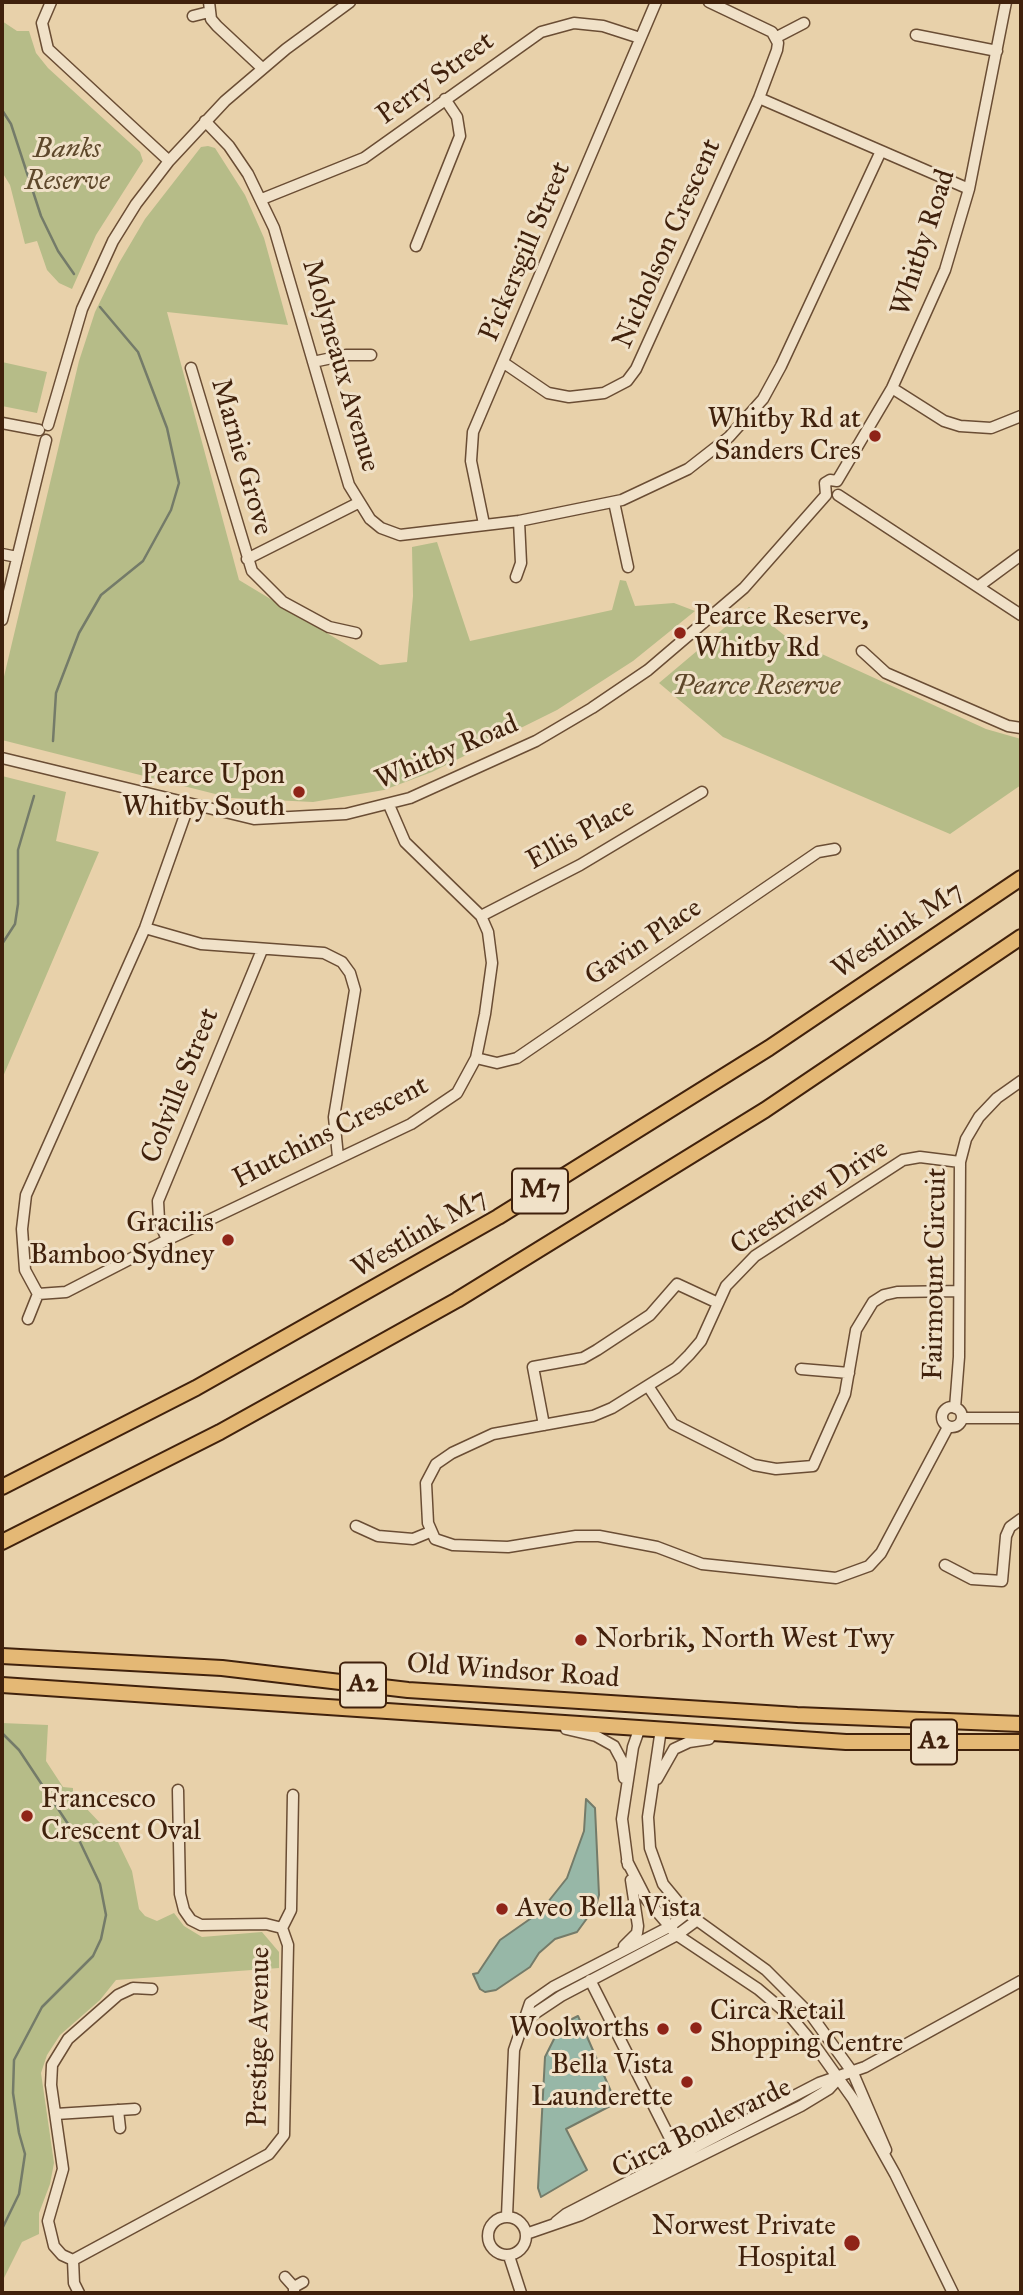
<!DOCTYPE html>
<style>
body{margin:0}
#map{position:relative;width:1023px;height:2295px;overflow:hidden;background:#e8d1aa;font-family:"IM FELL Great Primer",serif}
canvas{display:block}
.frame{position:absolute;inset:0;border:4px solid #40210c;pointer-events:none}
</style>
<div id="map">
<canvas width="1023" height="2295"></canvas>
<div class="frame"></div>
</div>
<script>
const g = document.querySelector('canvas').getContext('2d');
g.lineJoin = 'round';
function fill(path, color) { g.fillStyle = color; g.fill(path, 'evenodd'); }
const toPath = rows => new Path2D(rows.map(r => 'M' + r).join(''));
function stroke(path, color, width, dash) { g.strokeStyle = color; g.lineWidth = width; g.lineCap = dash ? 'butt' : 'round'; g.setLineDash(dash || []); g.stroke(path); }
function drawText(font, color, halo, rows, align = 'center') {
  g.font = font + ' "IM FELL Great Primer",serif'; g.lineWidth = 6; g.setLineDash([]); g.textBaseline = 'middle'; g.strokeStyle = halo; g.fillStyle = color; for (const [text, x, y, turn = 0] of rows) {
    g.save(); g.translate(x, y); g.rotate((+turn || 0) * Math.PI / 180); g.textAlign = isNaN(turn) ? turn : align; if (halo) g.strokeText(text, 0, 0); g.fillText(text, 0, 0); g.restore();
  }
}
fill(toPath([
 [2,21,17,31,29,31,36,53,48,68,140,152,143,161,96,235,72,289,59,283,47,270,37,241,25,244,10,185,2,172],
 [208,146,215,148,245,195,264,238,288,325,167,312,239,580,380,665,407,662,413,596,412,547,437,542,470,641,612,610,620,580,626,581,635,606,674,603,695,611,633,661,557,710,432,772,384,790,313,802,231,798,2,740,2,685,79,361,95,312,119,263,145,219,201,147],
 [2,362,47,372,37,413,2,406],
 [749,607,789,639,986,729,1021,739,1021,785,950,834,723,737,659,683],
 [2,776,66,792,56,841,99,852,2,1079],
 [2,1723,48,1725,46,1761,63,1787,73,1788,73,1796,86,1799,85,1807,118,1842,132,1871,139,1909,145,1916,157,1921,174,1913,184,1926,202,1937,262,1932,279,1952,279,1968,116,1980,100,2000,60,2035,47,2055,41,2073,54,2163,50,2184,39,2213,39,2234,22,2242,2,2282]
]), '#b6bc88');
const water = toPath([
 [586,1799,595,1808,599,1895,596,1906,577,1932,555,1939,539,1953,530,1967,496,1990,485,1992,480,1989,473,1974,478,1973,500,1940,540,1912,567,1878,584,1831,586,1799],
 [578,2016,616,2103,566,2129,587,2170,541,2197,538,2188,545,2057,557,2033,566,2022,578,2016]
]);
fill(water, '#97b7a7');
stroke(water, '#747b69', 2);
stroke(toPath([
 [2,110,11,124,41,216,58,251,74,274],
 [53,741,56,693,79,633,101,595,143,561,171,510,179,483,167,428,138,352,100,307],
 [2,944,15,924,18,904,18,850,34,796],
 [2,1733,19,1750,80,1842,100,1884,106,1915,101,1939,93,1956,42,2007,14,2060,13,2093,19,2133,25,2154,19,2194,2,2229]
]), '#747b69', 2.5);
const minor = toPath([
 [51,2,42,23,48,49,169,161],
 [209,2,211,19,217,26,262,68],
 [193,16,209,12],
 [916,35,997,51],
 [777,37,804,23],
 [759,98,969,189],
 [205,121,229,146,248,174,274,228,349,485,370,519,381,528,400,535,519,521,622,500,688,469,729,437,763,399,781,366,881,151],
 [262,199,364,158,541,32,574,23,603,26,640,38],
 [416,246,460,136,457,117,445,99],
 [313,362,346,355,371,355],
 [504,363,548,393,569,397,604,393,627,381,636,369,759,98,777,50,778,43,772,32,709,2],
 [191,368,252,571,283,602,329,627,356,633],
 [892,388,944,421,960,426,991,428,1021,416],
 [2,423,39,430],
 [48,425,82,309,113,241,136,204,169,161,225,101,286,49,350,2],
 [837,481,892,388,945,270,969,189,1006,2],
 [826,495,825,483,830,480,837,481],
 [838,495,1021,615],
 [614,502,628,567],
 [484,524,471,461,473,432,656,2],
 [2,554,17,557],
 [247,559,358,503],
 [516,577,521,563,519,521],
 [979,586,1021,555],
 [2,620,46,440],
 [862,651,886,673,1008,726,1021,728],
 [2,758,254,819,346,814,410,798,536,741,592,708,648,670,744,588,826,495],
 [481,916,580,865,702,792],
 [145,928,201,944,324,953,342,962,350,973,355,990,334,1117,338,1157],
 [476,1058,497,1063,517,1058,818,852,835,849],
 [167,1240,159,1220,158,1201,262,950],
 [38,1294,66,1292,167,1240,411,1124,457,1093,476,1058,485,1014,492,963,488,932,481,916,405,842,389,805],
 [38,1294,25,1270,22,1229,26,1195,145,928,189,804],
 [28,1319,38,1294],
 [801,1369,849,1373],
 [648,1386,673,1424,754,1465,776,1469,813,1466,845,1394,856,1330,873,1302,884,1295,897,1292,959,1291],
 '942 1417a10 10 0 1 1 20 0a10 10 0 1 1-20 0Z',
 [955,1408,959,1357,960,1162,966,1139,979,1117,997,1098,1021,1081],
 [962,1418,1021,1418],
 [544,1425,533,1367,583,1358,597,1350,650,1315,677,1284,718,1303],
 [948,1427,881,1553,869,1566,836,1578,702,1564,657,1547,599,1536,576,1536,508,1547,453,1545,435,1539,428,1523,426,1483,436,1464,452,1453,493,1434,593,1416,612,1408,676,1368,689,1355,701,1341,726,1286,755,1256,903,1160,920,1157,960,1162],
 [356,1526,378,1536,413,1539,430,1532],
 [945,1565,972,1579,1002,1581,1006,1536,1010,1527,1021,1519],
 [566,1729,596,1736,614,1746,622,1761,624,1778],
 [661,1729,648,1817,650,1848,663,1884,687,1913,766,1970,811,2015,853,2073,886,2150],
 [657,1779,674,1749,689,1742,709,1739],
 [627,1861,647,1900,677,1935,758,1989,791,2017,816,2047,853,2099,895,2174,953,2293],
 [628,1865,622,1819,633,1747,640,1727],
 [282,1928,291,1910,293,1795],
 [624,1946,637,1933,638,1926,631,1880],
 [590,1980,681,2160],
 [522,2022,561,1996,677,1935,696,1921],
 [118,2110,120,2128],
 [56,2114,135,2109],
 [507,2216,514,2050,530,2003,553,1987,669,1927,687,1913],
 '488 2236a19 19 0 1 1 38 0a19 19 0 1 1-38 0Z',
 [556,2222,566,2214,819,2083,865,2067,1021,1981],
 [526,2234,581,2215,801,2106,829,2089,839,2078],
 [509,2256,521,2293],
 [73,2260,62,2255,54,2246,48,2221,63,2169,51,2085,52,2065,68,2039,118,1995,133,1988,152,1989],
 [285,2277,294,2287,294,2293],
 [294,2287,303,2282],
 [79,2293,74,2283,73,2260,269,2154,284,2135,288,1945,282,1928,266,1924,201,1925,191,1920,184,1910,180,1894,178,1790]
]);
const highway = toPath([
 [2,1487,196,1388,498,1217,769,1048,1021,878],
 [2,1542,220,1432,457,1300,765,1110,1021,937],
 [2,1656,222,1668,408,1690,797,1715,1021,1724],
 [2,1685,846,1742,1021,1742]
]);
stroke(minor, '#6a4d34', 13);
stroke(highway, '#40210c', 18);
stroke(minor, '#f0e1c8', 10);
stroke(highway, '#e4b875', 14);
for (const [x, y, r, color] of [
 [875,436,7,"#8f2418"],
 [680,633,7,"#8f2418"],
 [299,792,7,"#8f2418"],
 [228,1240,7,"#8f2418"],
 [581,1640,7,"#8f2418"],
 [27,1816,7,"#8f2418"],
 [502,1909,7,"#8f2418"],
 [696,2028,7,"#8f2418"],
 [663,2029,7,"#8f2418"],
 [687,2082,7,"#8f2418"],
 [852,2243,9,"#8f2418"]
]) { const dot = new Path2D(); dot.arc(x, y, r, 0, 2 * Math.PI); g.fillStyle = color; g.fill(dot); stroke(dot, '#f0e1c8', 2.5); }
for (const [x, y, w] of [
 [540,1191,56],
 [363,1685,46],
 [934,1742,46]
]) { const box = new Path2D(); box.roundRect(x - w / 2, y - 22.5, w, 45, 5); g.fillStyle = '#f0e1c8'; g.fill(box); stroke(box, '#40210c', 2); }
drawText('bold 26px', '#40210c', null, [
 ["M7",540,1191],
 ["A2",363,1685],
 ["A2",934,1742]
]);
drawText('28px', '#40210c', '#f0e1c8', [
 ["Perry Street",436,79,-36],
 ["Whitby Road",924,243,-72],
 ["Nicholson Crescent",668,244,-66],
 ["Pickersgill Street",526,252,-67],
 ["Molyneaux Avenue",340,366,74],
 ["Marnie Grove",241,457,74],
 ["Whitby Road",447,753,-23],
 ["Ellis Place",581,835,-29],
 ["Westlink M7",898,931,-34],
 ["Gavin Place",644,943,-34],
 ["Colville Street",181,1086,-68],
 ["Hutchins Crescent",331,1133,-27],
 ["Crestview Drive",810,1198,-34],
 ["Westlink M7",420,1234,-30],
 ["Fairmount Circuit",936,1274,-89],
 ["Old Windsor Road",513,1672,4],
 ["Prestige Avenue",260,2037,-89],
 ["Circa Boulevarde",702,2129,-26]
]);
drawText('italic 28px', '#5e482b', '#f0e1c8', [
 ["Banks",67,150],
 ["Reserve",67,182],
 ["Pearce Reserve",756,687]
]);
drawText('28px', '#40210c', '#f0e1c8', [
 ["Whitby Rd at",861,420],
 ["Sanders Cres",861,452],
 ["Pearce Reserve,",694,617,"left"],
 ["Whitby Rd",694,649,"left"],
 ["Pearce Upon",285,776],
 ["Whitby South",285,808],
 ["Gracilis",214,1224],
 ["Bamboo Sydney",214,1256],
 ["Norbrik, North West Twy",595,1640,"left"],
 ["Francesco",41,1800,"left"],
 ["Crescent Oval",41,1832,"left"],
 ["Aveo Bella Vista",516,1909,"left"],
 ["Circa Retail",710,2012,"left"],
 ["Shopping Centre",710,2044,"left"],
 ["Woolworths",649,2029],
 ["Bella Vista",673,2066],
 ["Launderette",673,2098],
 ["Norwest Private",836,2227],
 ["Hospital",836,2259]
], 'right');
</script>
